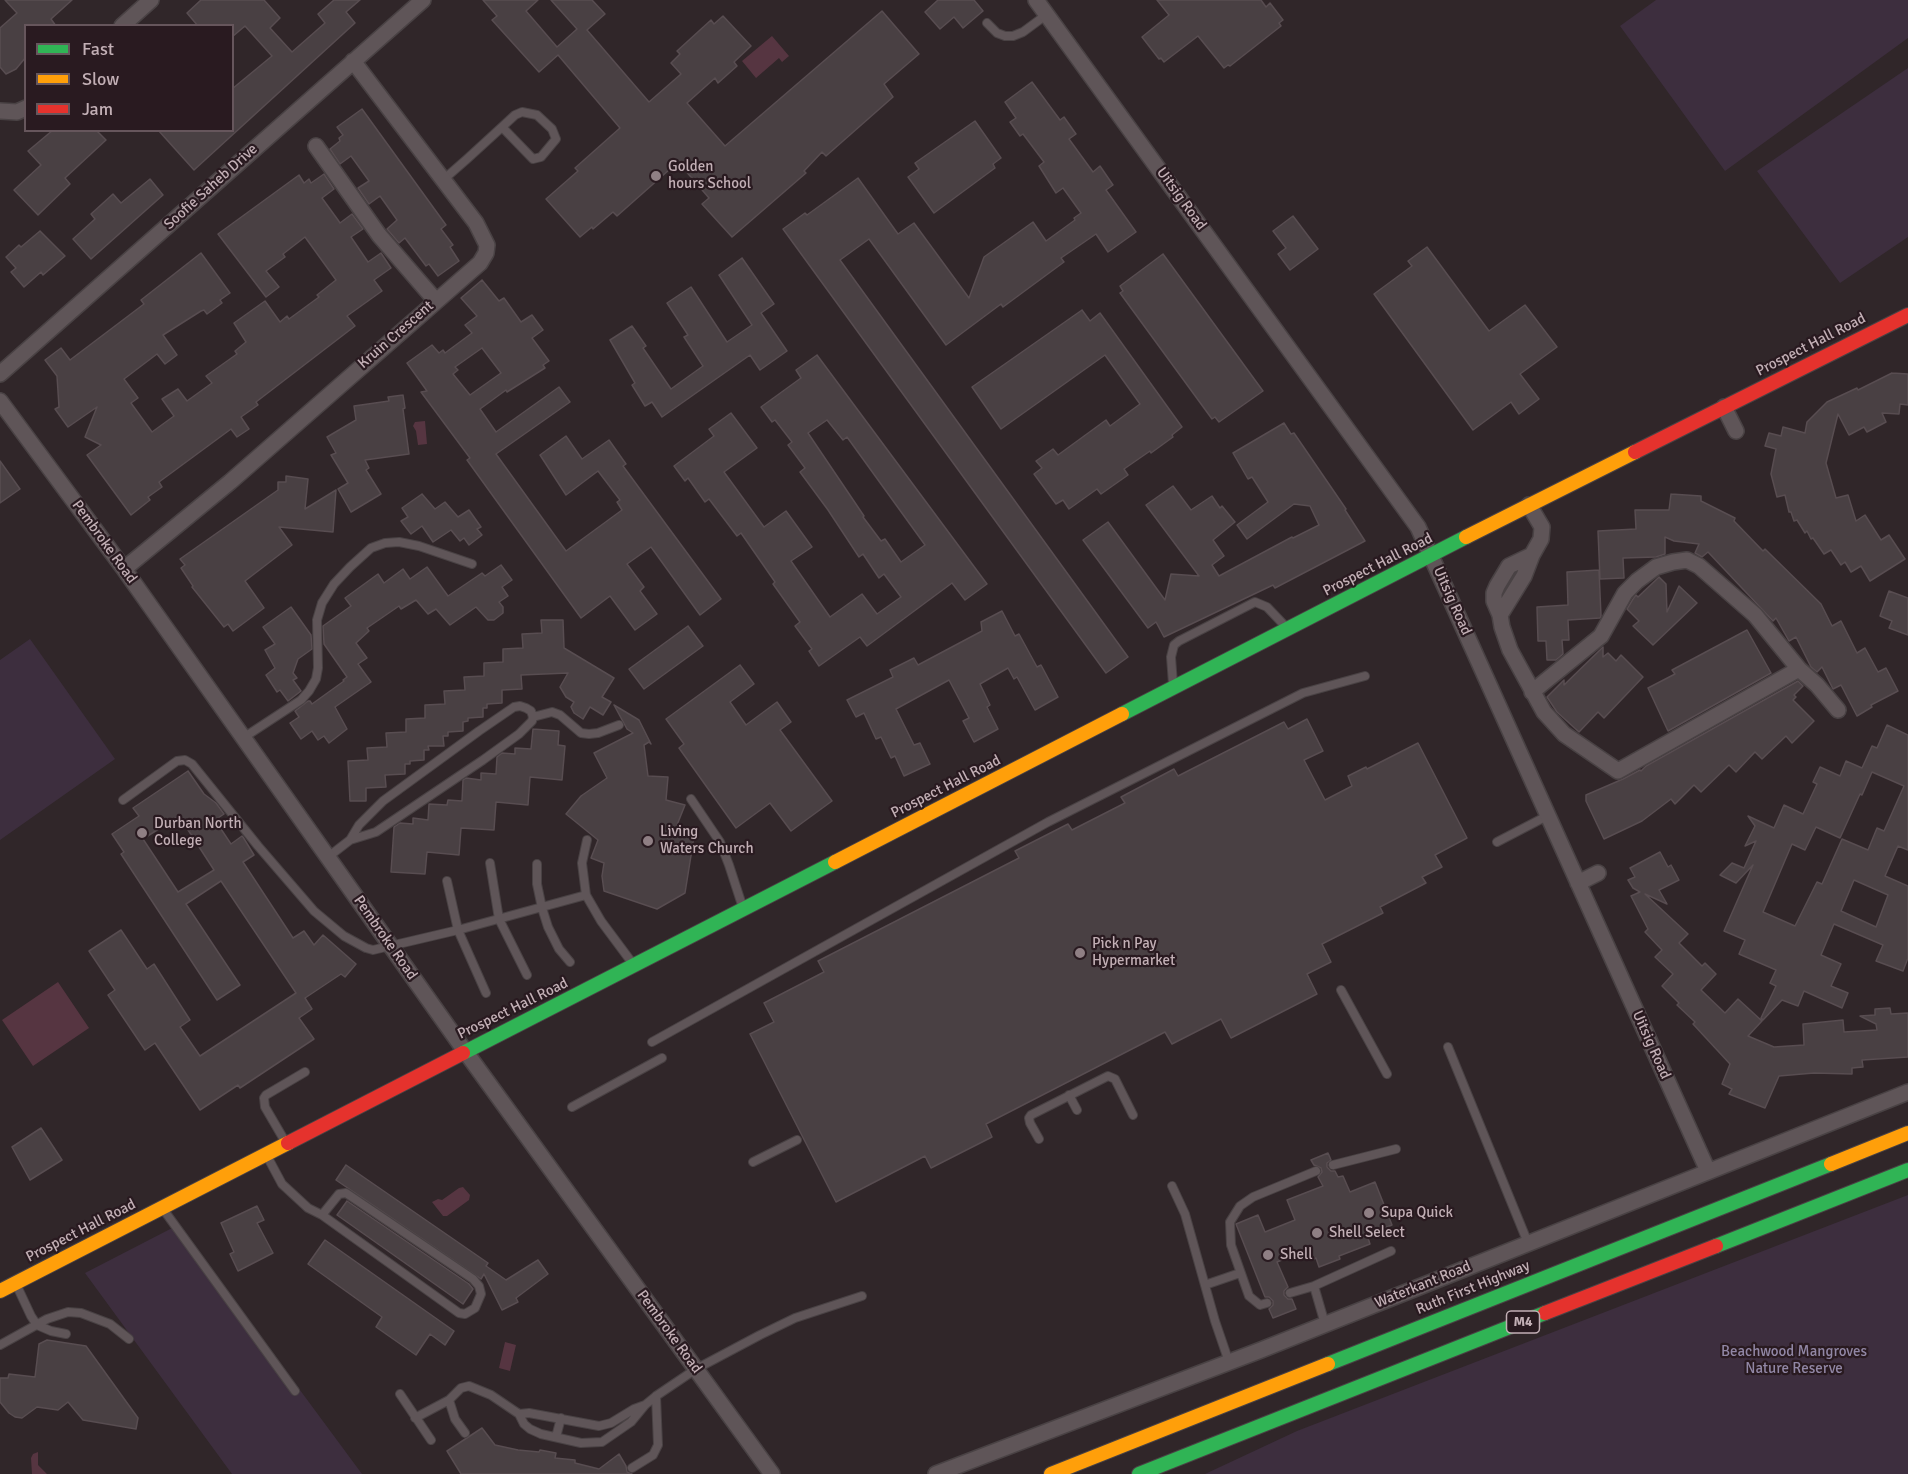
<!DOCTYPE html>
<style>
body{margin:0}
#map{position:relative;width:1908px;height:1474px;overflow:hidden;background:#302629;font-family:Signika,sans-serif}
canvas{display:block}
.legend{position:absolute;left:24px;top:24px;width:210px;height:108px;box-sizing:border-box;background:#291a20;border:2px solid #66565c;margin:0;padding:8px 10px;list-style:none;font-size:18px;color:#c2afb5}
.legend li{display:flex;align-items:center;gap:12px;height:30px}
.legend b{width:30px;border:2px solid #66565c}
</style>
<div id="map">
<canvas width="1908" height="1474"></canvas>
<ul class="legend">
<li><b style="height:8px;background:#30b455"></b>Fast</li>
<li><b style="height:8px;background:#ff9f0a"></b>Slow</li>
<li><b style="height:8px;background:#e5322d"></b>Jam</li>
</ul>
</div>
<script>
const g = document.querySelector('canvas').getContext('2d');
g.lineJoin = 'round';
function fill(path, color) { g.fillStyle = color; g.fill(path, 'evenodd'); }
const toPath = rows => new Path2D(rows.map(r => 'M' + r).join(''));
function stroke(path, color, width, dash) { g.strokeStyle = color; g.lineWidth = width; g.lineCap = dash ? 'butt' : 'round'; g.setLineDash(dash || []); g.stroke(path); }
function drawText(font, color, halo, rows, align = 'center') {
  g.font = font + ' Signika,sans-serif'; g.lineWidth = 4.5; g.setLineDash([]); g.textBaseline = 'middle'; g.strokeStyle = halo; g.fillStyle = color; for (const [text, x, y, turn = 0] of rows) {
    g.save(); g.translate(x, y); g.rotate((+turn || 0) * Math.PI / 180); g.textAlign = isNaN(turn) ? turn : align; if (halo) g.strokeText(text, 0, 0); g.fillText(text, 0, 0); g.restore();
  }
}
fill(toPath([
 [1656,0,1908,0,1908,38,1725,171,1620,26],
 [1908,68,1908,237,1840,283,1757,171],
 [30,639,115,759,0,840,0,660],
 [1908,1195,1908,1474,1205,1474,1297,1431],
 [178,1225,362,1474,232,1474,85,1273]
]), '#3d2e3e');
fill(toPath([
 [772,36,789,56,782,62,779,58,756,78,742,61],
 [425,421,427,444,418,445,416,431,413,426,415,422],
 [58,982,89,1028,33,1066,2,1020],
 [463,1187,470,1195,469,1200,447,1216,443,1216,432,1202,438,1199,442,1200,459,1188],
 [505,1342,516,1345,510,1371,499,1368],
 [38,1452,38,1465,47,1474,32,1474,31,1458,33,1454]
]), '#563541');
const building = toPath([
 [5,0,72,0,51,19,56,26,26,26,26,57,16,69,6,74,0,67,0,28,17,13,5,0],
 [201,0,264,0,280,18,270,28,292,52,325,23,318,14,334,0,360,0,346,12,355,23,194,170,158,130,232,130,232,89,272,56,245,26,232,37,232,26,198,26,187,13,201,0],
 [483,0,538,0,526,11,557,47,577,29,551,0,592,0,605,14,587,30,649,102,681,74,671,63,680,54,677,51,711,20,714,24,723,16,751,46,734,62,737,66,718,83,715,78,687,103,725,146,882,11,919,54,884,84,893,97,826,156,822,152,804,171,806,173,732,237,702,204,709,198,678,162,617,216,613,212,593,229,592,227,580,237,546,199,578,171,575,168,620,128,558,55,539,72,492,20,497,16,483,0],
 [938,0,974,0,983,11,963,28,954,17,940,29,925,12,938,0],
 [1157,0,1261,0,1266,7,1270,3,1283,20,1279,23,1281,26,1230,66,1228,65,1224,68,1198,36,1164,62,1161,58,1159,59,1142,37,1169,15,1157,0],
 [1032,82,1060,120,1064,117,1076,134,1069,139,1093,172,1100,166,1113,185,1106,190,1136,232,1108,252,1096,234,1061,258,1064,262,1003,307,1001,304,946,345,869,239,840,260,1128,657,1106,673,783,229,805,213,807,215,858,178,898,234,914,223,969,298,984,257,1033,222,1046,241,1075,220,1074,218,1081,213,1063,188,1056,193,1039,166,1044,162,1023,134,1020,136,1010,122,1016,118,1005,102,1032,82],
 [362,109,446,225,441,229,453,245,450,247,459,261,438,276,429,264,426,266,405,238,399,243,387,229,397,220,380,196,369,204,358,188,369,181,351,156,340,164,330,149,340,141,339,138,343,135,337,127,362,109],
 [975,121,1001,158,993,164,995,168,934,213,908,177,919,169,915,163,975,121],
 [53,130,96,130,106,140,65,178,70,184,38,215,14,190,41,165,28,151,53,130],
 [324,174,334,189,322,198,338,220,340,223,352,214,363,229,351,237,368,262,381,253,391,268,374,280,382,291,347,316,355,326,256,402,258,405,241,417,249,429,237,437,231,429,159,482,162,487,148,497,150,500,131,515,87,455,101,445,85,437,97,407,68,427,55,409,59,407,57,376,45,360,61,348,70,360,144,304,141,300,201,253,230,293,220,300,222,303,207,314,204,310,201,311,163,335,177,355,165,364,157,354,124,379,138,398,131,403,152,432,174,416,162,399,178,389,187,401,212,383,206,376,237,354,235,351,246,342,234,323,265,301,280,322,287,316,289,319,319,297,317,295,336,280,305,237,283,254,285,257,266,271,279,287,266,297,218,234,299,175,304,183,309,179,311,183,324,174],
 [150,179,163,195,91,259,73,239,95,219,91,214,113,194,121,203,150,179],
 [1293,216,1318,249,1290,270,1278,254,1286,248,1273,231,1293,216],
 [40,231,65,256,43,275,41,272,24,287,11,272,16,268,6,257,19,245,21,247,40,231],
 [1427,247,1489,331,1525,305,1557,347,1520,374,1539,399,1519,414,1511,402,1473,430,1374,294,1412,266,1408,261,1427,247],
 [1163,254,1263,391,1219,422,1215,417,1212,419,1120,293,1123,291,1120,286,1163,254],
 [742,258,774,304,761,313,787,351,760,370,750,355,662,417,652,402,645,406,632,385,635,383,610,340,632,326,646,346,643,348,671,389,703,366,684,337,688,335,667,303,691,287,727,342,752,325,719,275,742,258],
 [482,280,499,301,504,298,521,322,532,315,543,330,532,338,549,361,543,365,545,368,507,392,506,390,480,409,496,432,559,387,570,402,496,454,566,551,622,510,617,502,620,500,598,471,566,495,540,455,566,436,582,459,609,440,626,464,623,466,721,599,700,615,651,547,627,564,644,587,640,591,657,614,635,630,610,596,581,618,467,460,470,458,421,392,427,391,407,363,432,345,439,353,443,350,445,353,472,333,465,325,477,316,461,298,482,280],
 [482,348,501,373,470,395,453,374,458,370,455,367,482,348],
 [1082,310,1090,321,1100,313,1182,427,1172,435,1173,437,1151,453,1150,451,1124,469,1128,475,1101,494,1097,489,1069,509,1063,500,1056,504,1034,474,1042,468,1036,461,1053,449,1058,455,1106,420,1110,426,1140,404,1105,355,1001,429,972,387,1082,310],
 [817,355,987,584,965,600,952,583,867,646,860,637,819,666,809,651,812,649,795,626,800,622,773,584,775,582,741,533,737,536,709,499,705,502,688,478,685,481,674,466,714,436,709,429,731,413,757,448,724,472,764,527,786,511,812,547,791,561,830,617,862,594,877,614,901,597,884,574,879,578,863,554,859,557,828,510,800,472,805,468,788,445,792,442,775,420,772,422,761,407,801,378,796,370,817,355],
 [827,420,843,440,847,437,925,545,901,562,885,539,881,541,863,517,864,516,808,433,827,420],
 [1892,373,1908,374,1908,405,1900,404,1899,414,1882,413,1886,422,1867,432,1864,427,1849,435,1838,414,1826,463,1836,498,1848,495,1856,521,1865,515,1881,540,1889,535,1905,559,1870,581,1861,566,1851,572,1845,562,1841,565,1831,550,1824,554,1813,538,1811,539,1807,531,1805,533,1797,520,1794,521,1791,512,1789,512,1785,495,1777,497,1771,474,1776,449,1765,446,1769,433,1781,436,1783,427,1805,433,1807,422,1827,402,1857,388,1858,390,1892,373],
 [403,395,405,408,403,409,409,454,365,460,369,468,366,470,381,494,351,512,338,489,348,483,331,455,336,453,327,437,356,420,354,406,389,401,388,397,403,395],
 [1284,423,1291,434,1294,433,1346,509,1345,510,1365,541,1275,588,1273,585,1164,637,1156,622,1148,628,1083,540,1108,522,1165,600,1171,574,1199,576,1146,505,1173,486,1191,510,1212,496,1220,508,1222,506,1235,522,1213,540,1224,556,1212,565,1219,576,1292,537,1293,538,1319,525,1310,506,1294,504,1247,539,1237,525,1268,502,1252,477,1248,479,1233,453,1284,423],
 [0,461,20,489,0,503,0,461],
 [286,476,308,479,305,509,336,490,333,532,279,527,292,545,245,581,264,608,233,631,228,624,224,627,192,587,193,586,181,568,185,565,180,559,278,490,278,482,286,482,286,476],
 [422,494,435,509,445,502,458,517,469,510,481,527,477,529,482,535,469,545,464,538,460,541,451,530,433,542,422,526,411,534,401,521,408,517,402,508,422,494],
 [1671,494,1701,496,1701,501,1735,518,1734,521,1763,551,1765,549,1821,604,1832,626,1841,621,1857,653,1865,648,1878,672,1886,668,1898,691,1871,705,1872,707,1857,716,1841,685,1833,689,1822,667,1817,672,1811,667,1796,637,1789,641,1776,618,1773,621,1708,552,1702,557,1695,553,1699,544,1674,541,1665,537,1665,554,1656,557,1623,558,1624,578,1600,579,1598,531,1636,529,1635,510,1669,510,1671,494],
 [501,565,512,580,502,587,508,596,499,602,503,607,503,613,494,620,488,620,476,607,450,625,436,609,428,614,416,600,401,609,399,606,367,628,369,631,356,643,367,658,358,664,371,682,335,707,347,729,329,743,324,736,318,740,312,731,301,739,290,723,299,717,295,711,308,701,310,701,312,704,344,681,343,680,347,677,324,644,323,626,351,606,345,598,378,574,384,583,403,569,410,579,427,567,448,596,482,573,485,576,501,565],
 [1599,570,1601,616,1600,618,1568,620,1569,640,1562,640,1563,654,1556,660,1547,660,1546,641,1538,641,1537,607,1568,605,1567,572,1599,570],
 [1659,577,1666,584,1667,612,1679,586,1697,603,1653,645,1633,626,1639,621,1627,609,1633,599,1636,595,1638,597,1659,577],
 [1889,591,1908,598,1908,635,1889,628,1892,621,1880,616,1889,591],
 [291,607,311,635,312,649,298,659,293,673,297,678,293,680,301,691,288,701,280,690,277,692,266,675,275,668,265,650,275,644,263,627,291,607],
 [1002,611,1015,636,1019,634,1037,667,1041,665,1058,697,1035,710,1017,677,1014,679,1008,668,980,684,990,705,987,707,998,729,974,742,963,721,969,718,949,680,896,709,914,745,920,743,930,764,904,776,895,756,891,758,881,737,876,739,864,713,856,717,847,700,893,677,890,670,914,658,918,665,982,631,981,622,1002,611],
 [541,620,563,620,564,648,614,678,602,697,611,702,603,715,590,707,583,719,574,713,571,707,574,702,566,697,560,687,568,673,521,675,522,689,502,690,502,703,487,704,487,708,483,708,483,717,468,718,468,721,463,722,463,731,448,732,448,736,443,736,444,746,428,746,429,750,424,750,424,760,410,761,410,764,405,764,405,774,385,775,386,787,366,788,366,801,350,801,348,761,368,760,367,748,387,747,386,733,406,732,406,719,425,718,425,705,445,704,444,691,465,690,464,677,484,676,484,663,503,662,503,649,523,648,522,634,542,633,541,620],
 [688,626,703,646,644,689,629,669,688,626],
 [1747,630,1771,673,1668,731,1648,688,1675,674,1672,670,1747,630],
 [1603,647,1603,657,1608,653,1616,661,1621,655,1643,677,1604,718,1598,712,1579,732,1557,712,1547,697,1564,680,1564,685,1603,647],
 [740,665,754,684,730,702,746,725,777,702,791,722,780,730,832,801,791,831,770,803,736,828,679,748,684,744,666,719,740,665],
 [1798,681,1803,686,1794,695,1796,697,1793,700,1814,721,1792,743,1786,736,1762,759,1755,752,1736,772,1729,765,1701,792,1694,785,1675,804,1671,799,1642,821,1604,839,1586,801,1586,795,1623,779,1640,770,1641,771,1646,766,1798,681],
 [614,705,639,720,651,744,649,742,644,745,648,776,668,777,666,800,685,805,677,825,694,837,685,893,657,909,604,891,602,876,604,863,591,858,598,840,566,814,581,796,607,778,594,753,633,733,627,729,614,705],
 [1307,719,1323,751,1304,760,1325,800,1352,786,1348,776,1366,767,1367,769,1418,743,1467,838,1435,855,1442,867,1422,877,1426,883,1380,907,1383,913,1322,944,1331,962,1307,974,1317,994,1231,1038,1221,1019,1172,1044,1165,1032,986,1124,992,1137,931,1168,925,1156,836,1202,750,1034,774,1022,764,1003,824,972,818,961,1019,858,1015,851,1068,824,1072,830,1125,803,1121,797,1174,769,1178,776,1284,722,1288,729,1307,719],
 [1887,725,1908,735,1908,850,1898,846,1885,876,1908,886,1908,958,1903,971,1876,961,1883,945,1834,924,1821,955,1841,964,1831,986,1848,993,1842,1008,1804,991,1798,1006,1782,1000,1763,1020,1761,1018,1776,986,1770,983,1776,970,1739,954,1745,940,1724,931,1753,865,1736,883,1720,875,1732,863,1744,868,1756,841,1745,846,1755,826,1748,816,1774,828,1784,805,1803,814,1817,784,1813,782,1820,767,1840,776,1846,761,1862,768,1872,746,1877,748,1887,725],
 [1872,772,1904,786,1884,831,1877,828,1868,850,1842,839,1822,884,1817,882,1795,926,1763,912,1792,844,1805,850,1816,827,1840,838,1860,794,1862,795,1872,772],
 [1854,880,1888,895,1876,927,1841,911,1854,880],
 [533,729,559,731,558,745,565,746,562,780,530,777,528,805,496,802,494,830,461,828,459,855,427,852,425,874,391,872,394,827,400,823,413,824,413,818,428,820,429,804,447,805,448,800,462,801,463,780,466,778,481,780,481,773,496,774,497,757,502,753,515,754,515,748,531,749,533,729],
 [188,771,204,794,216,803,224,814,215,820,231,844,242,836,243,837,254,855,243,862,293,938,304,931,314,945,323,935,356,964,345,977,341,974,305,998,312,1009,299,1018,314,1039,240,1088,238,1085,200,1110,155,1043,145,1050,108,995,115,990,89,951,121,930,147,969,154,964,190,1020,180,1027,200,1056,296,993,221,881,186,904,240,985,217,1000,121,854,124,852,112,834,139,816,133,808,188,771],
 [179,816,214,870,178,892,143,839,179,816],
 [1660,852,1668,867,1671,865,1679,880,1659,890,1667,904,1645,894,1688,934,1679,943,1702,966,1705,963,1716,974,1701,990,1725,1013,1738,999,1762,1021,1748,1036,1774,1047,1804,1045,1803,1024,1843,1020,1844,1032,1877,1030,1876,1024,1860,1016,1875,1015,1875,1009,1890,1008,1891,1014,1908,1013,1908,1057,1862,1060,1863,1067,1852,1068,1852,1074,1814,1073,1779,1076,1765,1108,1729,1094,1732,1089,1722,1084,1730,1064,1693,1024,1695,1022,1677,1005,1679,1003,1662,986,1673,974,1655,957,1662,950,1645,932,1648,929,1631,896,1640,892,1633,888,1628,880,1635,877,1630,868,1660,852],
 [41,1128,62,1160,30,1180,12,1147,41,1128],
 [1328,1153,1331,1160,1327,1163,1327,1167,1331,1171,1335,1171,1338,1177,1343,1176,1350,1192,1375,1182,1392,1225,1367,1235,1370,1244,1339,1256,1340,1259,1319,1267,1316,1258,1311,1260,1307,1250,1277,1262,1288,1287,1284,1291,1284,1295,1288,1299,1292,1299,1296,1309,1273,1318,1269,1309,1273,1305,1273,1301,1269,1297,1265,1297,1236,1224,1258,1215,1265,1232,1295,1220,1287,1200,1323,1186,1318,1177,1322,1172,1321,1168,1314,1165,1311,1160,1328,1153],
 [346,1165,488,1263,486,1266,506,1280,538,1260,548,1274,516,1298,518,1302,502,1310,484,1274,481,1279,336,1180,346,1165],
 [347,1201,469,1284,473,1289,463,1304,337,1215,347,1201],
 [257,1206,264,1220,257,1223,273,1253,238,1271,230,1254,234,1252,221,1223,257,1206],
 [325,1240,454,1331,445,1345,430,1334,416,1355,376,1327,382,1317,308,1264,325,1240],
 [47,1340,86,1346,138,1418,136,1429,83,1420,68,1402,58,1410,37,1407,22,1418,15,1417,9,1413,0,1402,0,1378,8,1378,9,1374,35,1377,39,1344,47,1340],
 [482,1428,495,1445,518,1450,539,1452,540,1450,556,1453,555,1458,575,1460,575,1463,599,1469,619,1454,626,1466,627,1472,632,1474,461,1474,447,1451,482,1428]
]);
fill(building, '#494043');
stroke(building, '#584d51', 1.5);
const lane = toPath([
 [987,23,997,33,1005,36,1013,36,1023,32,1046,15],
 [443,180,467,159,502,127,515,115,522,112,537,115,552,129,556,139,541,157,533,159,502,127],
 [1173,684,1171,657,1174,645,1179,641,1255,602,1267,607,1287,628],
 [243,738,301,700,309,691,316,679,318,668,317,620,322,603,334,584,350,567,371,548,385,543,399,542,419,546,472,564],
 [691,799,720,842,729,865,743,908],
 [123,800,177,761,185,760,192,764,258,846,314,911,344,936,366,948,373,950,458,930,586,895],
 [350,840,359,825,383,801,479,731,514,707,520,706,526,708,531,711,533,717],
 [587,840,582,863,586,895,601,921,633,964],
 [1497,842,1547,816],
 [328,857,350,840,376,832,483,760,519,734,532,721,533,717,552,712,560,715,581,733,589,734,598,733,619,725],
 [490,863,499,919,527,975],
 [537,864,537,884,542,908,548,927,559,949,570,962],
 [447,881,458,930,486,993],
 [1341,990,1387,1074],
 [652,1042,1048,822,1303,693,1365,676],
 [1448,1047,1528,1243],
 [1069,1095,1077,1110],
 [572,1107,662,1058],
 [1039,1139,1030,1123,1029,1118,1031,1115,1108,1076,1115,1079,1133,1115],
 [286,1143,265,1107,264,1098,266,1095,305,1072],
 [267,1156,282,1184,308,1208,322,1215,459,1313,465,1314,475,1308,481,1294,479,1286,473,1279,346,1193,339,1194,322,1215],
 [753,1162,797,1140],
 [1333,1165,1396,1149],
 [1172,1186,1185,1214,1215,1321,1229,1362],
 [163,1209,295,1391],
 [16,1284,31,1316,37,1325,51,1331,66,1334],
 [1205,1285,1240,1273],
 [1314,1286,1325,1324],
 [1290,1293,1314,1286,1391,1251],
 [1267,1303,1260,1305,1249,1296,1231,1245,1230,1222,1240,1206,1253,1197,1316,1171],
 [0,1345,47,1319,68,1312,81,1313,110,1324,129,1339],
 [400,1394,431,1440],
 [645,1405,634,1409,611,1423,599,1426,529,1413,519,1414,524,1424,530,1429,541,1434,581,1443,602,1442,631,1422,645,1405,656,1396,696,1369,760,1335,795,1318,862,1296],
 [415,1418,449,1400],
 [465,1433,455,1419,449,1400,461,1388,469,1386,491,1395,519,1414],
 [556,1437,561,1418],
 [632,1468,653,1455,658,1445,656,1396]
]);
const street = toPath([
 [1036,0,1418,527,1708,1171],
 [122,26,151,0],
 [0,111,17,112,26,108],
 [316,146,379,235,436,301],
 [0,374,423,0],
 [0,401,124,569,465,1051,772,1474],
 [1724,407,1736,431],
 [1529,505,1542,527,1541,539,1532,555,1524,576,1500,615,1494,601,1494,593,1497,586,1509,566,1532,555],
 [124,569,230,482,480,263,486,253,487,245,476,223,353,61],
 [1500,615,1502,627,1510,650,1544,712,1564,734,1618,771,1799,669],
 [1532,692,1601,636,1625,593,1637,581,1656,567,1673,562,1687,560,1699,566,1755,615,1799,669,1817,685,1838,710],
 [1578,883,1598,873],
 [936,1474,1261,1350,1908,1092]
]);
const fast = toPath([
 [1122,714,1466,537],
 [463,1053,835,862],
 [1716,1246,1908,1170],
 [1328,1364,1831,1164],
 [1139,1474,1545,1313]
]);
const slow = toPath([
 [1466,537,1635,452],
 [835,862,1122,714],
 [1831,1164,1908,1133],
 [0,1291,288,1143],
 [1051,1474,1328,1364]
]);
const jam = toPath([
 [1635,452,1908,315],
 [288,1143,463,1053],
 [1545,1313,1716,1246]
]);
stroke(lane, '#494244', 10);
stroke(street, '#494244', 18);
stroke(fast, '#494244', 16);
stroke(slow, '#494244', 16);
stroke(jam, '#494244', 16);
stroke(lane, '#5f5558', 8);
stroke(street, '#5f5558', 15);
stroke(fast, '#30b455', 14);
stroke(slow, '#ff9f0a', 14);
stroke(jam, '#e5322d', 14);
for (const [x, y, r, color] of [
 [656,176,6,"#8f7f84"],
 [142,833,6,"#8f7f84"],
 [648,841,6,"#8f7f84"],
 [1080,953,6,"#8f7f84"],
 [1369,1213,6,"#8f7f84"],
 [1317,1233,6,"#8f7f84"],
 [1268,1255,6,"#8f7f84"]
]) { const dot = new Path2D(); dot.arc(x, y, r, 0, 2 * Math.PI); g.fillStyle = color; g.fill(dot); stroke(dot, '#291a20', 2); }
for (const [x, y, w] of [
 [1523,1322,33]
]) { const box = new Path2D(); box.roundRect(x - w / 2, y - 11, w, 22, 4.5); g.fillStyle = '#291a20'; g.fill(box); stroke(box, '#c2afb5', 1.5); }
drawText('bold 14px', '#c2afb5', null, [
 ["M4",1523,1322]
]);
drawText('15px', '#c2afb5', '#291a20', [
 ["Golden",668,167],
 ["hours School",668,184],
 ["Durban North",154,824],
 ["College",154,841],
 ["Living",660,832],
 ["Waters Church",660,849],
 ["Pick n Pay",1092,944],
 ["Hypermarket",1092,961],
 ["Supa Quick",1381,1213],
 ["Shell Select",1329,1233],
 ["Shell",1280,1255]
], 'left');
drawText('15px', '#c2afb5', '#291a20', [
 ["Soofie Saheb Drive",211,187,-42],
 ["Uitsig Road",1181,199,54],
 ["Kruin Crescent",396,335,-41],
 ["Prospect Hall Road",1811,345,-27],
 ["Pembroke Road",104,542,54],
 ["Prospect Hall Road",1378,565,-27],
 ["Uitsig Road",1452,601,66],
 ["Prospect Hall Road",946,787,-27],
 ["Pembroke Road",385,938,55],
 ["Prospect Hall Road",513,1009,-26],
 ["Uitsig Road",1651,1045,66],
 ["Prospect Hall Road",81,1231,-27],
 ["Waterkant Road",1423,1285,-22],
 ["Ruth First Highway",1473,1288,-22],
 ["Pembroke Road",669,1332,54]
]);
drawText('15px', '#9187a5', '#291a20', [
 ["Beachwood Mangroves",1794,1352],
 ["Nature Reserve",1794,1369]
]);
</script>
